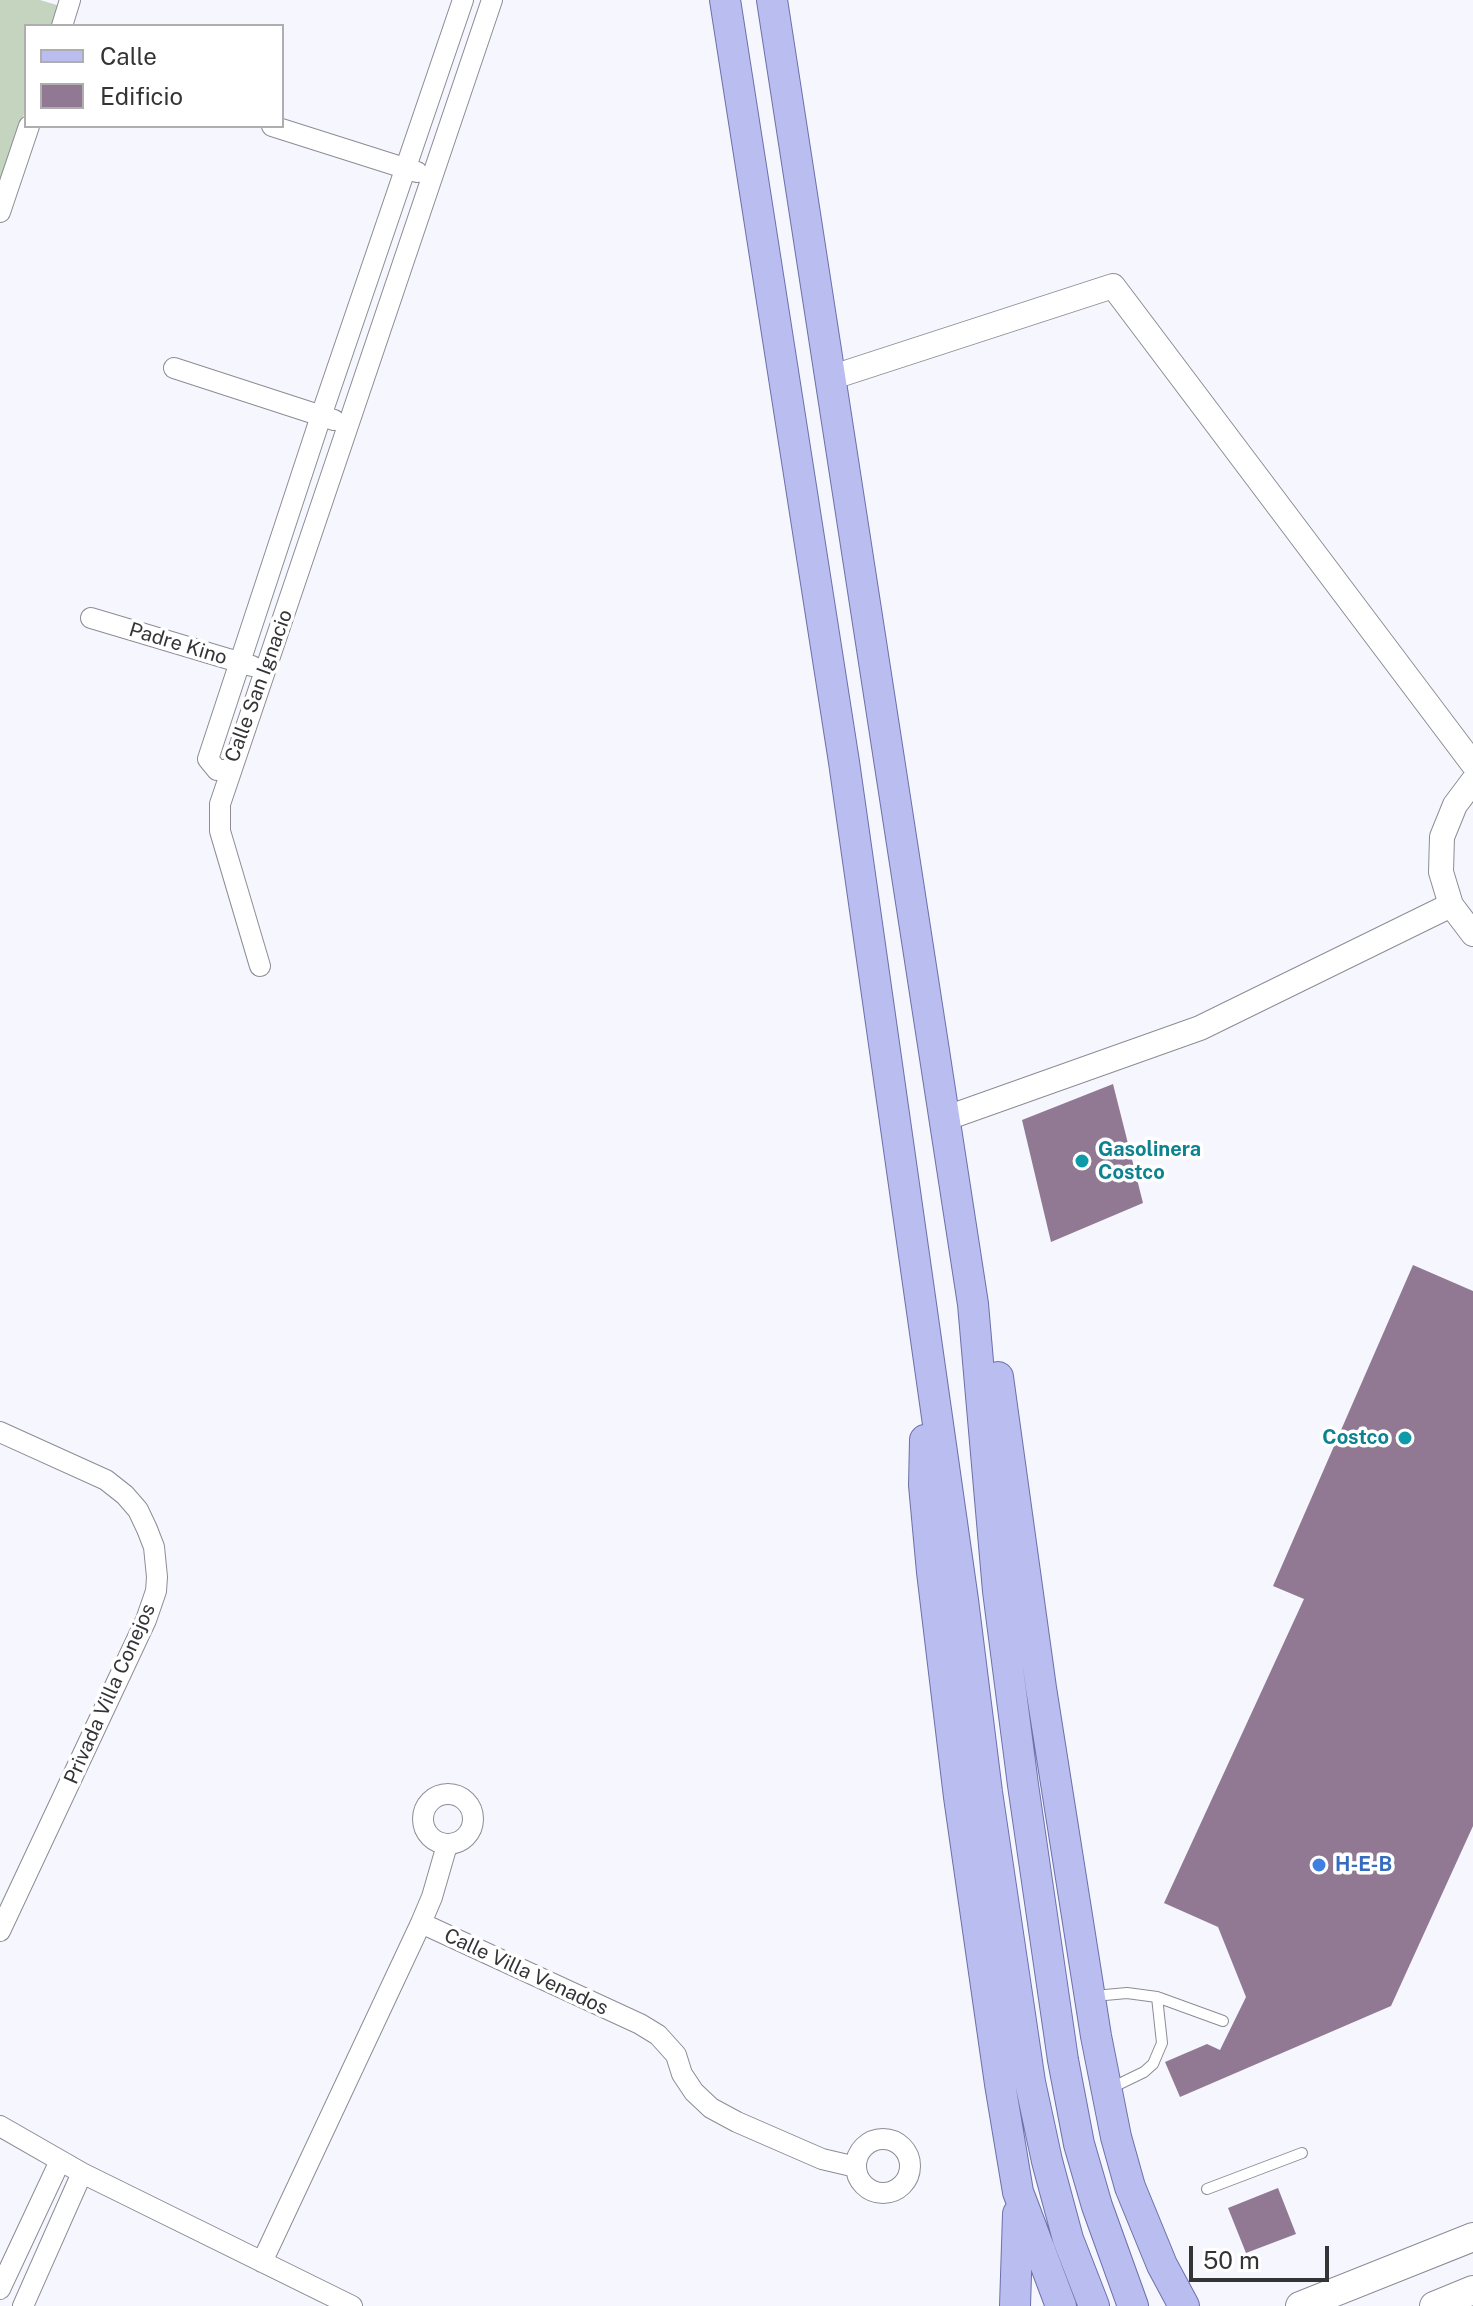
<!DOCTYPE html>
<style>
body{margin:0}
#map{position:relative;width:1473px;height:2306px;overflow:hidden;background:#f6f7fe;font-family:"Public Sans",sans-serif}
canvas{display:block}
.legend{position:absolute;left:24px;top:24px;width:260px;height:104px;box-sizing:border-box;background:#fff;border:2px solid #aeaeaf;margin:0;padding:10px 14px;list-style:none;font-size:24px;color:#343437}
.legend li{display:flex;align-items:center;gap:16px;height:40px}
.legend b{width:40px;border:2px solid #aeaeaf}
.scale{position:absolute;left:1189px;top:2246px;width:140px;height:36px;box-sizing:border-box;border:4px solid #343437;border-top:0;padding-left:10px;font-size:24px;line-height:28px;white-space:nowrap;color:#343437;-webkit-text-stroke:6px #fff;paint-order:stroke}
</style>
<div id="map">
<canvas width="1473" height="2306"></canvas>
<ul class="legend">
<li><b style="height:10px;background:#b9bdf0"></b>Calle</li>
<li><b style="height:22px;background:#917993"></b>Edificio</li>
</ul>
<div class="scale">50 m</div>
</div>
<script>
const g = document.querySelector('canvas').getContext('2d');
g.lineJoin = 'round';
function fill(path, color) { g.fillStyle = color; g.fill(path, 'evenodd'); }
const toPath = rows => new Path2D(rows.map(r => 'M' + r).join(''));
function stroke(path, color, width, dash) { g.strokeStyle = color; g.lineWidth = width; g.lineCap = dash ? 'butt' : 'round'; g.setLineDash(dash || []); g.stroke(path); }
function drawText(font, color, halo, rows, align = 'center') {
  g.font = font + ' "Public Sans",sans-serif'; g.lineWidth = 7; g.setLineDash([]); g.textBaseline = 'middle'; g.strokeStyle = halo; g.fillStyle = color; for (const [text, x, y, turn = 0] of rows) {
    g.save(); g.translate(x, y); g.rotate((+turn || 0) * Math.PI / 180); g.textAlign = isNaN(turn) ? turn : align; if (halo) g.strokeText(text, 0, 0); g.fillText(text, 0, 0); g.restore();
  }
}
fill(toPath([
 [0,0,40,0,60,6,53,26,26,26,26,108,0,186]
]), '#c4d4bf');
fill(toPath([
 [1113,1084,1143,1203,1051,1242,1022,1120],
 [1413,1265,1473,1291,1473,1826,1391,2006,1180,2097,1165,2062,1207,2044,1220,2050,1246,1997,1218,1927,1164,1903,1304,1599,1273,1586],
 [1278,2188,1296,2234,1246,2253,1228,2208]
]), '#917993');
const service = toPath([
 [1094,1996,1127,1993,1157,1997,1162,2043,1153,2064,1144,2072,1109,2089],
 [1157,1997,1223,2021],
 [1207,2189,1302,2153]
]);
const minor = toPath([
 [62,26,70,0],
 [272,126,417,172],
 [0,212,29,126],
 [174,368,334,420],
 [91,618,252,666],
 [231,770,217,770,208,759,321,416,463,0],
 [260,966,220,831,220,804,492,0],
 [0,1432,106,1480,125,1495,138,1510,147,1529,154,1547,157,1577,156,1591,146,1620,0,1931],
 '423 1819a25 25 0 1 1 50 0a25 25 0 1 1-50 0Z',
 [421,1923,640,2024,658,2035,676,2055,682,2074,694,2092,711,2108,737,2122,822,2159,856,2167],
 [0,2126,82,2173,352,2306],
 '856 2166a27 27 0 1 1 54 0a27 27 0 1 1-54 0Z',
 [262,2262,421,1923,432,1897,447,1845],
 [0,2289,60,2161],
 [23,2306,82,2173]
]);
const tertiary = toPath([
 [830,378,1113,286,1473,764],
 [1473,781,1455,805,1442,837,1441,872,1451,905,1473,934],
 [944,1119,1200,1028,1451,905]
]);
const secondary = toPath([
 [1300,2306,1473,2237],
 [1434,2306,1473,2290]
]);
const primary = toPath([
 [725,0,844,762,963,1600,987,1792,1030,2082,1047,2161,1068,2239,1094,2306],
 [772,0,973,1304,998,1591,1023,1785,1063,2060,1079,2144,1097,2206,1133,2306],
 [998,1377,1041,1688,1096,2036,1116,2137,1130,2187,1162,2265,1184,2306],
 [925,1440,924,1485,932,1572,959,1797,1000,2084,1018,2192,1061,2306],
 [1015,2306,1018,2214]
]);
stroke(service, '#8c8d94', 12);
stroke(minor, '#8c8d94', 22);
stroke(tertiary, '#8c8d94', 26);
stroke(secondary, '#8c8d94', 30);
stroke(primary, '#6d70a9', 32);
stroke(service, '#fff', 10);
stroke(minor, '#fff', 20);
stroke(tertiary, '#fff', 24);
stroke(secondary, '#fff', 28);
stroke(primary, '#b9bdf0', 30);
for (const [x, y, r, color] of [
 [1082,1161,8,"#0f9aa8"],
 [1405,1438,8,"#0f9aa8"],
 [1319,1865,8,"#3f7fe0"]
]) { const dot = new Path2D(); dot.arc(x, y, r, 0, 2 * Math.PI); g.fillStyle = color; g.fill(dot); stroke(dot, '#fff', 3); }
drawText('20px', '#343437', '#fff', [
 ["Padre Kino",178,644,17],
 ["Calle San Ignacio",259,686,-70],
 ["Privada Villa Conejos",110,1694,-66],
 ["Calle Villa Venados",526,1972,25]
]);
drawText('bold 20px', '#0d838f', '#fff', [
 ["Gasolinera",1098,1150],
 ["Costco",1098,1173],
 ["Costco",1389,1438,"right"]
], 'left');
drawText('bold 20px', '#366cbe', '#fff', [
 ["H-E-B",1335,1865]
], 'left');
</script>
